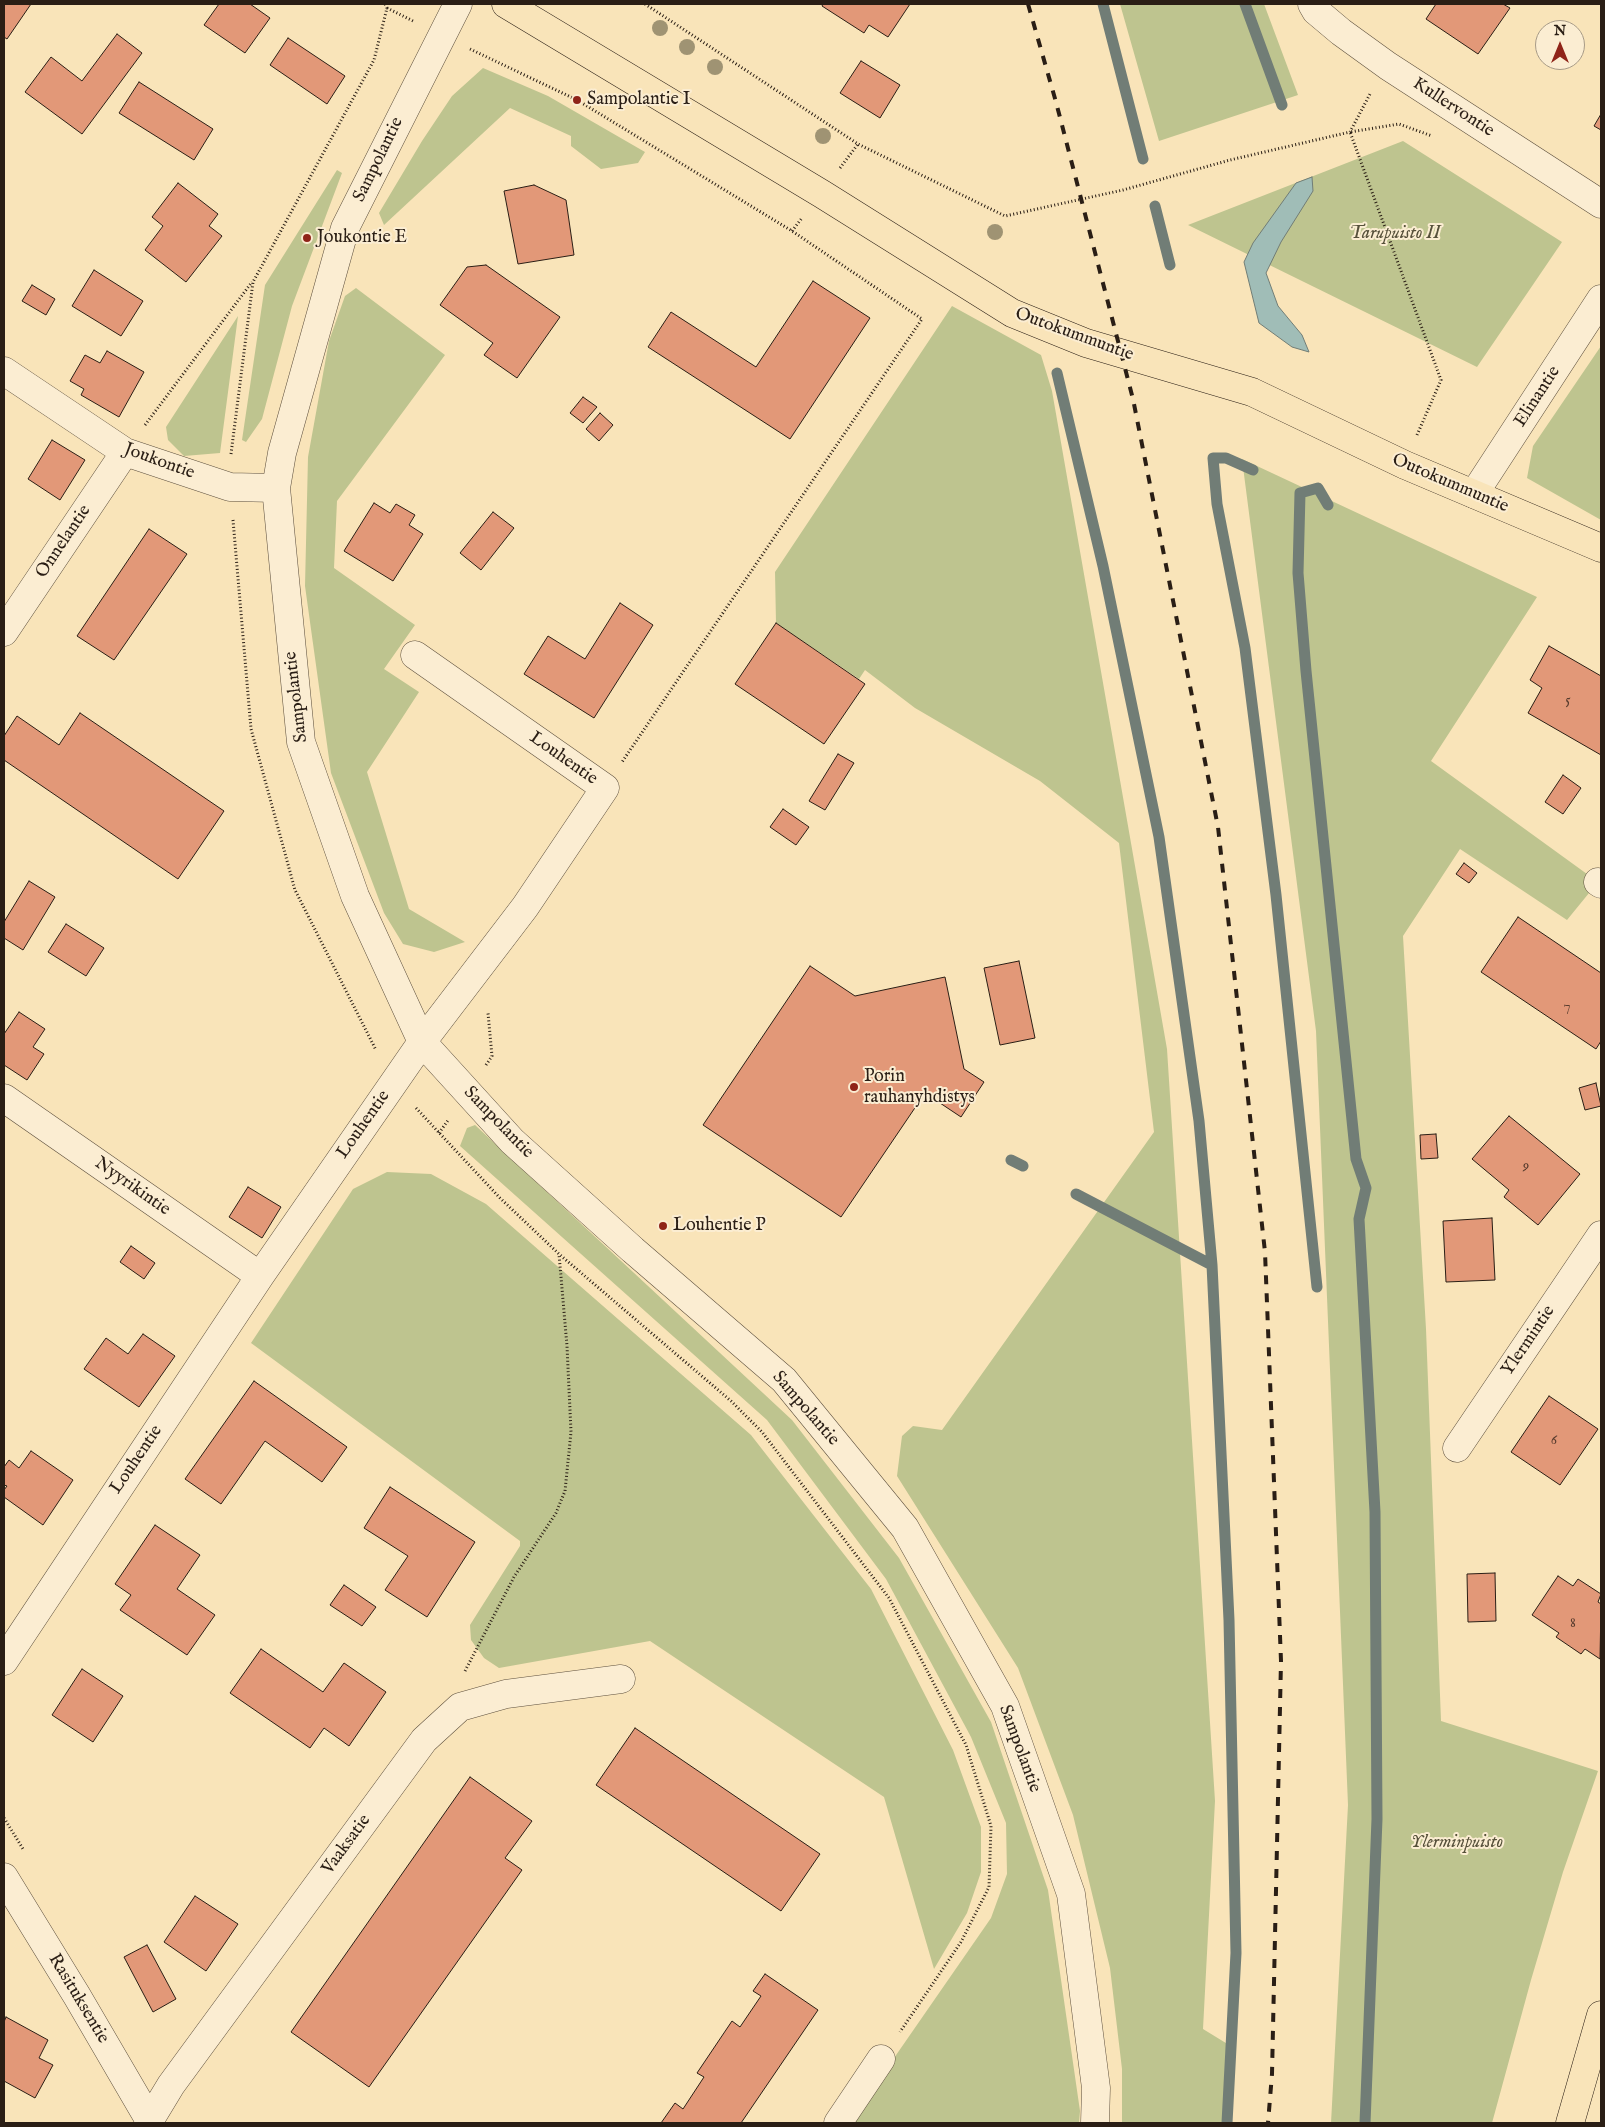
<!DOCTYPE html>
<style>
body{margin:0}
#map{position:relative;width:1605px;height:2127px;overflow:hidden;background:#f9e4b9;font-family:"IM FELL English",serif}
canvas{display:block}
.frame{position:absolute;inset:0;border:5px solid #2a1e15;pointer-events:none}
.north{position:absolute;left:1535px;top:20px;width:50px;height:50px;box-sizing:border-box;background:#fbedd2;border:1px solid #a79a86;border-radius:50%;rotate:0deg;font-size:14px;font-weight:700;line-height:20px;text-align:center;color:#2a1e15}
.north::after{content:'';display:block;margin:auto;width:18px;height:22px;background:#8f2418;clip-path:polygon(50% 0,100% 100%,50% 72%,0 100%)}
</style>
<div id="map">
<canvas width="1605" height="2127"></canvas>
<div class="frame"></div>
<div class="north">N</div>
</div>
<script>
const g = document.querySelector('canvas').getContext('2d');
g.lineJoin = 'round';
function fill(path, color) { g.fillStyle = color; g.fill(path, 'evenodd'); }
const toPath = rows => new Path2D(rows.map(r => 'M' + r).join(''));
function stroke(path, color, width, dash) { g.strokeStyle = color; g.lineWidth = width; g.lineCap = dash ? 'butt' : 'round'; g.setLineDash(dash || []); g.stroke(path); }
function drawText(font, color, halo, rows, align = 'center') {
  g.font = font + ' "IM FELL English",serif'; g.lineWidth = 4; g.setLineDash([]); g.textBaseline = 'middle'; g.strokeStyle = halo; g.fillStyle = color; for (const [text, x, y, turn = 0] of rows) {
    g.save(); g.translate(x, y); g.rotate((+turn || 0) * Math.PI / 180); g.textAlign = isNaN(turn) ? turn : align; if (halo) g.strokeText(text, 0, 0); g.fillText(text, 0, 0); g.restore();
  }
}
fill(toPath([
 [1120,4,1264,4,1298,95,1159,141],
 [483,68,548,96,645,152,638,163,601,169,571,146,571,136,510,108,384,225,379,213,422,141,452,96],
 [1403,141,1562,242,1477,367,1188,225],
 [337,170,342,173,292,306,262,419,246,442,242,440,265,285],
 [356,288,445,355,337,501,334,568,415,625,384,669,419,692,367,772,409,909,465,942,434,952,403,944,384,913,331,773,305,586,308,457,329,341,345,296],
 [952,306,1041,355,1052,391,1167,1049,1215,1801,1203,2029,1234,2048,1228,2123,1122,2123,1122,2069,1110,1968,1073,1815,1018,1668,897,1476,902,1436,913,1426,942,1430,1154,1132,1119,843,1040,781,915,708,865,670,859,679,776,623,775,572],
 [238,316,220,453,184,456,168,440,166,427],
 [1601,346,1601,520,1527,478,1533,446],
 [1242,459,1537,597,1431,761,1598,882,1567,920,1460,849,1403,936,1426,1329,1441,1721,1598,1771,1563,1872,1531,1980,1492,2123,1331,2123,1348,1805,1316,1031],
 [475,1125,792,1420,899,1558,991,1722,1048,1890,1080,2111,1079,2123,849,2123,991,1918,1007,1874,1006,1823,971,1737,886,1579,767,1420,460,1146,467,1128],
 [387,1172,431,1174,486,1204,751,1435,871,1589,953,1750,981,1827,981,1872,967,1913,934,1969,884,1797,650,1641,499,1668,484,1658,471,1640,470,1625,520,1546,520,1541,251,1343,353,1189]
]), '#bec48f');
const water = toPath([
 [1312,177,1313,191,1281,242,1266,273,1278,306,1302,335,1309,352,1292,347,1259,323,1244,262,1253,243,1296,183,1312,177]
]);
fill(water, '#a0bdb7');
stroke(water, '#717d76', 1);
stroke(toPath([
 [1103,4,1143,159],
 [1245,4,1282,105],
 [1155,206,1170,265],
 [1057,373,1103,566,1159,837,1199,1121,1212,1265,1229,1620,1236,1953,1227,2123],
 [1253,470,1226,458,1213,458,1217,504,1245,648,1276,895,1317,1287],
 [1328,505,1318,488,1300,493,1298,573,1306,671,1356,1159,1366,1188,1359,1219,1375,1512,1377,1819,1365,2123],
 [1011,1160,1023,1166],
 [1076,1194,1212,1265]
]), '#717d76', 11);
const building = toPath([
 [4,4,31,4,7,39,4,37,4,4],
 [219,4,250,4,270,18,245,53,204,25,219,4],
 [823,4,910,4,888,37,869,25,864,33,822,6,823,4],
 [1436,4,1503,4,1510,8,1478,54,1426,19,1436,4],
 [117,34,142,53,82,134,25,92,51,57,82,81,117,34],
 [288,38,345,76,327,104,270,65,288,38],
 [861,61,900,85,880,118,840,93,861,61],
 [139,82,213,129,194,160,119,113,139,82],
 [1601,114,1601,130,1594,126,1601,114],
 [178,183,218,214,209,226,222,236,186,282,145,250,163,226,152,217,178,183],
 [534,185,566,200,574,255,518,264,504,191,534,185],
 [486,265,560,317,517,378,484,355,493,343,440,305,467,267,486,265],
 [94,270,143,301,121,336,72,306,94,270],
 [813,281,870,318,790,439,648,347,671,312,756,367,813,281],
 [32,285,55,299,46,315,22,301,32,285],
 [107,351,144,372,119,417,81,395,84,389,70,381,85,355,100,363,107,351],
 [583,397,597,407,583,423,570,413,583,397],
 [600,413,613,425,599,441,586,429,600,413],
 [52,440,85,460,60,500,28,479,52,440],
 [374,503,390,513,396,504,415,515,409,525,423,534,393,581,344,551,374,503],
 [493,512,514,528,481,570,460,553,493,512],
 [149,529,187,554,114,660,77,636,149,529],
 [620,603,653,625,594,718,524,674,548,636,585,659,620,603],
 [776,623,865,684,824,744,735,684,776,623],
 [1549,646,1601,676,1601,755,1528,713,1542,688,1530,680,1549,646],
 [80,713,224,811,178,879,4,760,4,736,17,716,59,745,80,713],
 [838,754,854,763,825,810,809,801,838,754],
 [1563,775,1581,788,1563,814,1545,802,1563,775],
 [783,809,809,827,796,845,770,827,783,809],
 [1464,863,1477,873,1469,883,1456,874,1464,863],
 [29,881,55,897,23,950,4,938,4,922,29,881],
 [1518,917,1601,973,1601,1041,1596,1049,1481,972,1518,917],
 [66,924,104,948,86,976,48,952,66,924],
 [1019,961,1035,1038,1000,1045,984,968,1019,961],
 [810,966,855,996,945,977,964,1069,984,1082,961,1117,925,1093,841,1217,703,1125,810,966],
 [19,1012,45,1029,33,1047,44,1054,27,1080,4,1065,4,1034,19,1012],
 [1596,1083,1601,1106,1585,1110,1579,1088,1596,1083],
 [1509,1116,1580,1174,1538,1225,1504,1197,1509,1190,1472,1159,1509,1116],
 [1436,1134,1438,1158,1421,1159,1420,1135,1436,1134],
 [248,1187,281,1207,262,1238,229,1217,248,1187],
 [1492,1218,1495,1280,1446,1282,1443,1221,1492,1218],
 [131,1246,155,1263,144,1279,120,1262,131,1246],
 [143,1334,175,1356,139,1407,84,1369,106,1338,128,1354,143,1334],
 [254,1381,347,1447,322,1482,265,1441,221,1504,185,1479,254,1381],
 [1549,1396,1598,1429,1560,1485,1511,1452,1549,1396],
 [31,1451,73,1480,43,1525,4,1497,4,1490,7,1486,4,1485,4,1467,9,1460,19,1468,31,1451],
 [390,1487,475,1542,427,1617,385,1590,408,1556,364,1528,390,1487],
 [155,1525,200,1555,177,1589,215,1615,187,1655,120,1610,131,1595,115,1584,155,1525],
 [1495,1573,1496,1621,1468,1622,1467,1574,1495,1573],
 [1558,1576,1573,1586,1578,1579,1601,1594,1598,1602,1601,1604,1600,1659,1585,1649,1581,1654,1556,1637,1559,1633,1532,1615,1558,1576],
 [344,1585,376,1607,362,1626,330,1605,344,1585],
 [261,1649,323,1692,344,1663,386,1692,349,1746,324,1728,310,1748,230,1693,261,1649],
 [82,1669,123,1696,93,1742,52,1715,82,1669],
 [635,1728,820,1854,781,1911,596,1785,635,1728],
 [470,1777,532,1821,505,1858,522,1870,369,2087,291,2032,470,1777],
 [195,1896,238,1924,206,1971,164,1942,195,1896],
 [147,1945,176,1999,153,2012,124,1957,147,1945],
 [765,1974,818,2010,741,2123,661,2123,675,2103,683,2109,704,2077,697,2073,732,2021,740,2027,761,1996,753,1991,765,1974],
 [6,2017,48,2040,39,2058,53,2065,35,2098,4,2081,4,2022,6,2017]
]);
fill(building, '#e29878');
stroke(building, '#2a1e15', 1);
const minor = toPath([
 [458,4,345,228,282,453,276,488,301,742,355,896,422,1042,512,1141,633,1250,784,1380,905,1528,1005,1706,1071,1894,1096,2088,1095,2123],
 [1312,4,1316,11,1341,32,1388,66,1601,204],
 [4,371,125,452,230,487,276,488],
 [1474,494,1601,299],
 [4,632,125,452],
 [1598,882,1601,884],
 [4,1098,260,1276],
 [1457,1448,1601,1235],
 [4,1661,260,1276,422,1042,525,907,605,788,415,655],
 [4,1877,77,1996,150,2121],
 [148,2123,171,2085,424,1740,460,1707,506,1694,621,1679],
 [838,2123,881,2059]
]);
const major = toPath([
 [506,4,822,194,1012,313,1086,343,1252,392,1405,465,1601,548],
 [1570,2123,1601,2015]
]);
stroke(minor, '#5e503e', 29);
stroke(major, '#2a1e15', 29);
stroke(toPath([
 [645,4,858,144,1005,216,1123,190,1230,160,1350,132,1370,94],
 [387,8,413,21],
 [470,49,577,100,792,231,922,319,622,762],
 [840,168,858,144],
 [792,231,802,218],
 [145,425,252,282],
 [1417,435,1441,380,1350,132,1399,124,1432,136],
 [231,454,253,282,374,60,387,8,385,4],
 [233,520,251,729,295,890,376,1050],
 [486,1065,492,1056,488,1013],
 [416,1108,500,1198,559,1254,731,1401,762,1432,889,1598,966,1745,991,1826,989,1887,961,1942,900,2032],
 [439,1133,449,1119],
 [465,1671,514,1577,556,1513,565,1491,571,1432,567,1346,559,1254],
 [4,1818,23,1849]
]), '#2a1e15', 3, [1, 2.5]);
stroke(minor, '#fbedd2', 28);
stroke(major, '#f9e4b9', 28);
stroke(toPath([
 [1028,4,1056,102,1133,399,1218,827,1265,1252,1281,1661,1272,2074,1268,2123]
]), '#2a1e15', 4, [9, 9]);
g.fillStyle = '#9f9373';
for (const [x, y] of [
 [660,28],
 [687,47],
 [715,67],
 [823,136],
 [995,232]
]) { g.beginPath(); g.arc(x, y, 8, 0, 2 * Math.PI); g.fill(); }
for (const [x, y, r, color] of [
 [577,100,5,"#8f2418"],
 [307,238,5,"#8f2418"],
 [854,1087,5,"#8f2418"],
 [663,1226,5,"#8f2418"]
]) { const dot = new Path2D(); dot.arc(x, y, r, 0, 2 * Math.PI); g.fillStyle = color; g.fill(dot); stroke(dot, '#fbedd2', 2); }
drawText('15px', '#583c2e', null, [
 ["5",1568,701],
 ["7",1567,1007],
 ["9",1526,1167],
 ["6",1554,1441],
 ["8",1573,1624]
]);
drawText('18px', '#2a1e15', '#fbedd2', [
 ["Sampolantie I",587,100],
 ["Joukontie E",317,238],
 ["Porin",864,1077],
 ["rauhanyhdistys",864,1098],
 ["Louhentie P",673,1226]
], 'left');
drawText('18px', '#2a1e15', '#fbedd2', [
 ["Kullervontie",1453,108,33],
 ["Sampolantie",379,160,-64],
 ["Outokummuntie",1074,335,20],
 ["Elinantie",1538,397,-57],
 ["Joukontie",159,462,20],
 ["Outokummuntie",1450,484,23],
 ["Onnelantie",64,542,-56],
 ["Sampolantie",297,697,-97],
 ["Louhentie",563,759,35],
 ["Sampolantie",498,1123,46],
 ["Louhentie",364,1125,-55],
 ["Nyyrikintie",132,1187,35],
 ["Ylermintie",1529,1341,-56],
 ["Sampolantie",805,1409,49],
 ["Louhentie",137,1460,-56],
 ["Sampolantie",1019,1749,70],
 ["Vaaksatie",347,1845,-54],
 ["Rasituksentie",78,1999,59]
]);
drawText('italic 18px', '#56503a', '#fbedd2', [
 ["Tarupuisto II",1395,234],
 ["Ylerminpuisto",1457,1843]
]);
</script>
